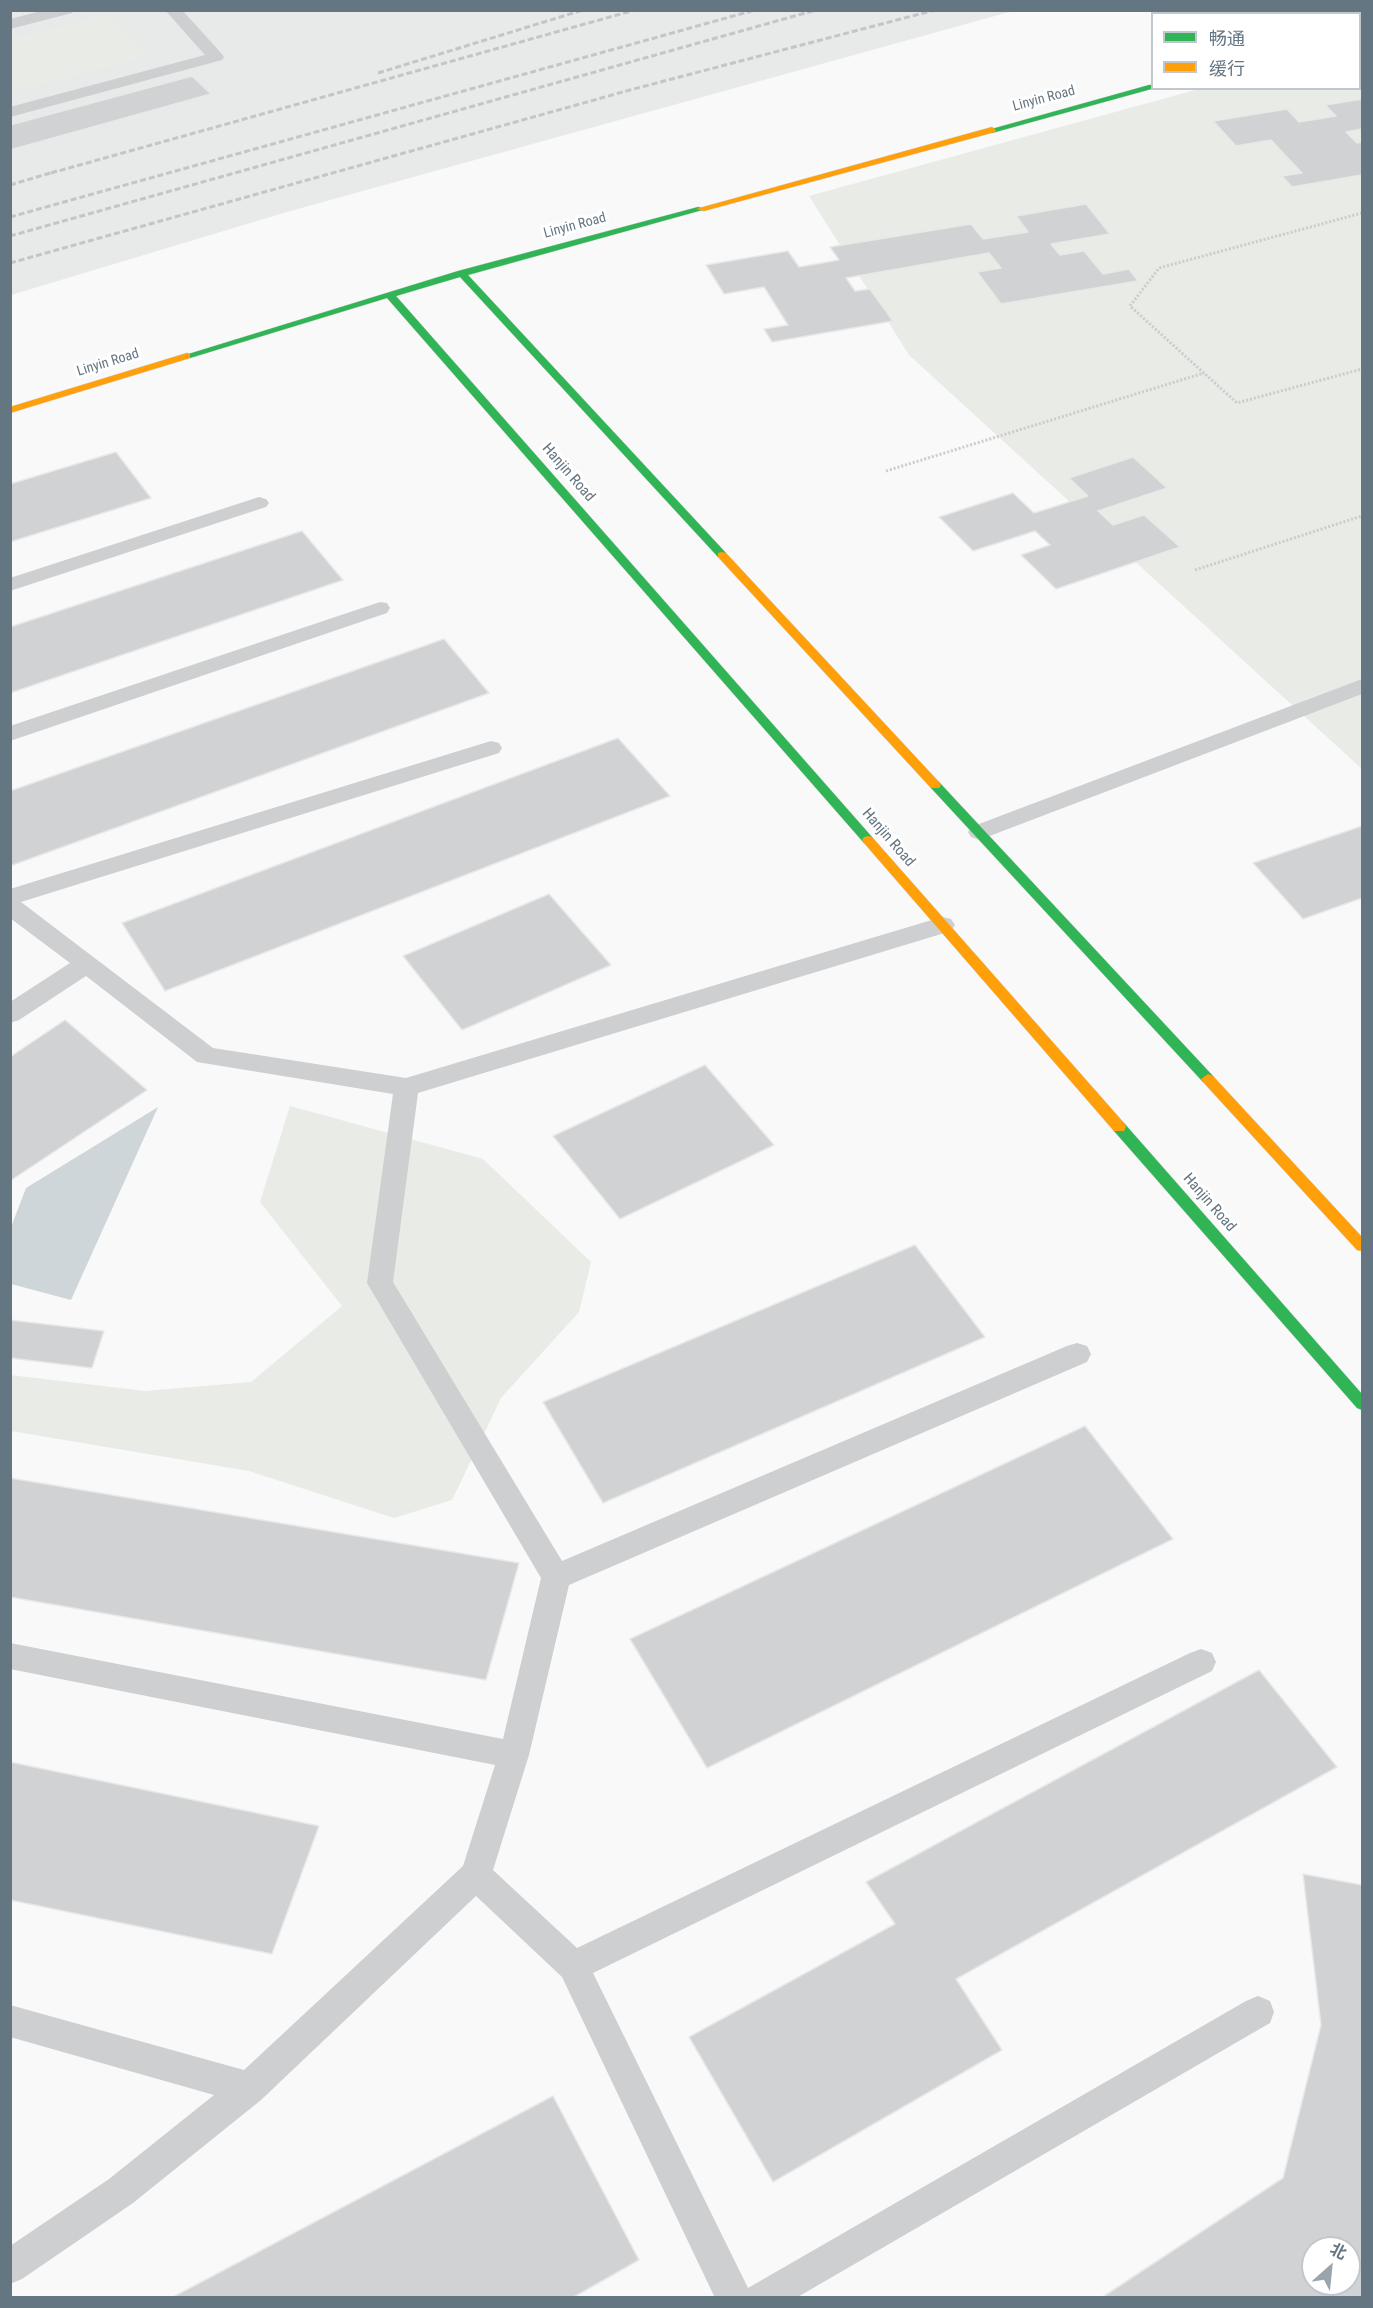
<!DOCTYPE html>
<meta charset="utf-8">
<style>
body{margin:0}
#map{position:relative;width:1373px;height:2308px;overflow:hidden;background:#f9f9f9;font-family:"Roboto Condensed","Noto Sans SC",sans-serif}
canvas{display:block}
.frame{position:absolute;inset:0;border:12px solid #657683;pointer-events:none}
.legend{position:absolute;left:1151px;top:12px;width:210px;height:78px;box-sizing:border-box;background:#fff;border:2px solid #c1c8cd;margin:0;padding:8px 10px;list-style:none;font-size:18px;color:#657683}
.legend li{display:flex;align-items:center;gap:12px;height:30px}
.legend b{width:30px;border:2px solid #c1c8cd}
.north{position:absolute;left:1301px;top:2236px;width:60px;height:60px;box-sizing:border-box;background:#fff;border:2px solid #c1c8cd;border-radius:50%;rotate:27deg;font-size:16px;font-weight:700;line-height:24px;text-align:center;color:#657683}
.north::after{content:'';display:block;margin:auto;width:21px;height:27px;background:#99a4ac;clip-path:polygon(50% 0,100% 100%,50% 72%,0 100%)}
</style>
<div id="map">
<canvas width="1373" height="2308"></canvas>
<div class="frame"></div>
<ul class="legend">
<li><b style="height:8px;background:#30b455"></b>畅通</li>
<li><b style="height:8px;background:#ff9f0a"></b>缓行</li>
</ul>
<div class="north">北</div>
</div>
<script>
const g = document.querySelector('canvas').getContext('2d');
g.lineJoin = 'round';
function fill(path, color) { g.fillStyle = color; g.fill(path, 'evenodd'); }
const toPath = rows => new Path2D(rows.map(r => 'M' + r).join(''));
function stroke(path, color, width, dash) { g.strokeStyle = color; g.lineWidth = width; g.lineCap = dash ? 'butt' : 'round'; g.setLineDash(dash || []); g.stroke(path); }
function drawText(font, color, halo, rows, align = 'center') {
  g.font = font + ' "Roboto Condensed",sans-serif'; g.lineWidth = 6; g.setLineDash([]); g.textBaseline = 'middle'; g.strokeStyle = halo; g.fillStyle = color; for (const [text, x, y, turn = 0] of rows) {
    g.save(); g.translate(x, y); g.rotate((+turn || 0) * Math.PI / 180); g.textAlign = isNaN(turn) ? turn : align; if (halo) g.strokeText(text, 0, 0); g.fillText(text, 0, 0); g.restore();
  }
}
fill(toPath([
 [11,11,1013,11,287,212,11,295]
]), '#e8e9e9');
fill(toPath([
 [108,14,150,56,11,93,11,39],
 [1362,43,1362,769,909,355,809,196,1199,89,1360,88,1360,44],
 [290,1106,483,1159,591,1262,579,1312,501,1398,452,1500,394,1518,249,1471,11,1431,10,1375,145,1391,251,1382,342,1306,260,1202]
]), '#e8ebe6');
fill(toPath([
 [158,1107,71,1300,11,1284,11,1227,26,1188]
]), '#ced6d9');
const building = toPath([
 [192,76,211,94,10,150,10,125,192,76],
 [1362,99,1362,129,1346,132,1357,143,1362,142,1362,175,1292,187,1282,176,1302,173,1271,140,1236,146,1213,121,1287,109,1299,122,1336,116,1325,105,1362,99],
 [1086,204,1110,234,1051,244,1060,255,1084,251,1103,274,1129,269,1138,281,1001,304,977,272,1001,268,989,253,846,278,855,291,870,289,893,321,772,342,764,329,788,325,764,287,724,294,706,265,788,251,799,267,839,260,830,247,971,224,983,239,1028,232,1016,216,1086,204],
 [116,452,151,498,10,542,10,484,116,452],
 [1133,457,1167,488,1098,511,1113,525,1144,515,1180,547,1056,589,1021,555,1050,545,1035,531,973,551,939,517,1013,493,1034,513,1088,496,1069,478,1133,457],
 [302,531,343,580,10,693,10,627,302,531],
 [444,639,489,693,10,866,10,791,444,639],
 [618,738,670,796,165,991,122,923,618,738],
 [1362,826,1362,898,1303,919,1253,863,1362,826],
 [549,894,611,965,462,1030,403,956,549,894],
 [65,1020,147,1090,10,1181,10,1057,65,1020],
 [705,1065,774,1145,620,1219,553,1136,705,1065],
 [915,1245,985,1337,603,1503,543,1402,915,1245],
 [10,1320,104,1331,92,1368,10,1358,10,1320],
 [1085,1426,1173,1539,707,1768,630,1639,1085,1426],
 [10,1478,519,1563,486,1680,10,1597,10,1478],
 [1259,1670,1337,1767,956,1979,1002,2050,773,2182,689,2037,895,1924,866,1882,1259,1670],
 [10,1762,319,1826,272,1954,10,1900,10,1762],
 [1303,1874,1362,1885,1362,2298,1101,2298,1283,2178,1321,2025,1303,1874],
 [1313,2248,1349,2248,1349,2284,1313,2284,1313,2248],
 [553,2096,639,2260,572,2298,171,2298,553,2096]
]);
fill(building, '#d0d2d3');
stroke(building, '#e8e8e8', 1.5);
const fast = toPath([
 [1360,28,1362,29,1362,33,1360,33,1360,28],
 [1149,85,1152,85,1152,88,1155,88,992,133,988,130,1149,85],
 [698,207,706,209,468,275,726,553,726,557,718,557,460,277,396,296,872,837,874,840,872,843,868,844,864,843,387,298,190,358,182,356,458,271,698,207],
 [935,781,939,782,1213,1076,1215,1079,1213,1082,1203,1082,931,788,929,785,931,782,935,781],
 [1119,1122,1124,1123,1362,1394,1362,1410,1357,1408,1114,1131,1112,1127,1114,1123,1119,1122]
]);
const slow = toPath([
 [992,127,996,130,995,132,704,211,696,209,992,127],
 [187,353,190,354,190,358,10,413,10,407,187,353],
 [722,552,726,553,939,782,941,785,939,788,931,788,718,557,718,553,722,552],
 [868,836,872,837,1124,1123,1126,1127,1124,1131,1114,1131,864,843,862,840,864,837,868,836],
 [1208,1074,1213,1076,1362,1237,1362,1251,1357,1250,1203,1082,1201,1079,1208,1074]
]);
stroke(fast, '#d5d6d7', 1);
stroke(slow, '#d5d6d7', 1);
stroke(toPath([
 [1362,213,1159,268,1130,306,1237,403,1362,369],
 [886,471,1204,373],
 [1195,570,1362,516]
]), '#cbcccd', 3, [2, 2]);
fill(toPath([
 [45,10,74,10,72,13,10,29,10,19,45,10],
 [165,10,182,10,222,54,224,57,222,60,10,117,10,107,205,55,165,10],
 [259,497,266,499,269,503,266,507,10,591,10,578,259,497],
 [380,602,387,603,390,608,387,613,10,741,10,726,380,602],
 [1362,679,1362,694,987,837,979,840,971,837,968,832,971,827,1362,679],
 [491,741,499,743,502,748,499,753,21,902,213,1048,406,1078,935,919,943,917,951,919,955,925,951,931,418,1093,393,1282,562,1561,1067,1346,1077,1343,1087,1346,1091,1354,1087,1362,569,1585,529,1755,493,1870,577,1948,1190,1653,1201,1649,1212,1653,1216,1662,1212,1671,593,1973,748,2288,1246,2001,1258,1996,1270,2001,1274,2012,1270,2023,796,2298,715,2298,562,1977,476,1896,261,2100,133,2203,22,2279,10,2284,10,2246,109,2179,214,2095,10,2037,10,2005,244,2070,463,1866,495,1765,10,1669,10,1643,503,1739,541,1578,367,1283,393,1094,197,1062,86,976,19,1020,10,1023,10,1002,70,963,10,918,10,889,491,741]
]), '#cecfd0');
fill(fast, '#30b455');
fill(slow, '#ff9f0a');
stroke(toPath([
 [378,73,583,10],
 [51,173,635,10],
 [10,185,57,171],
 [10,217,755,10],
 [10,236,816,10],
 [10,263,630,90,935,10]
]), '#c3c5c6', 3, [6, 3]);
drawText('14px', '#657683', '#fff', [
 ["Linyin Road",1044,99,-15],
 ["Linyin Road",575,226,-15],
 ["Linyin Road",108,363,-17]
]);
drawText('15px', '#657683', '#fff', [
 ["Hanjin Road",568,473,49],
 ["Hanjin Road",888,838,49],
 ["Hanjin Road",1209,1203,49]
]);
</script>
